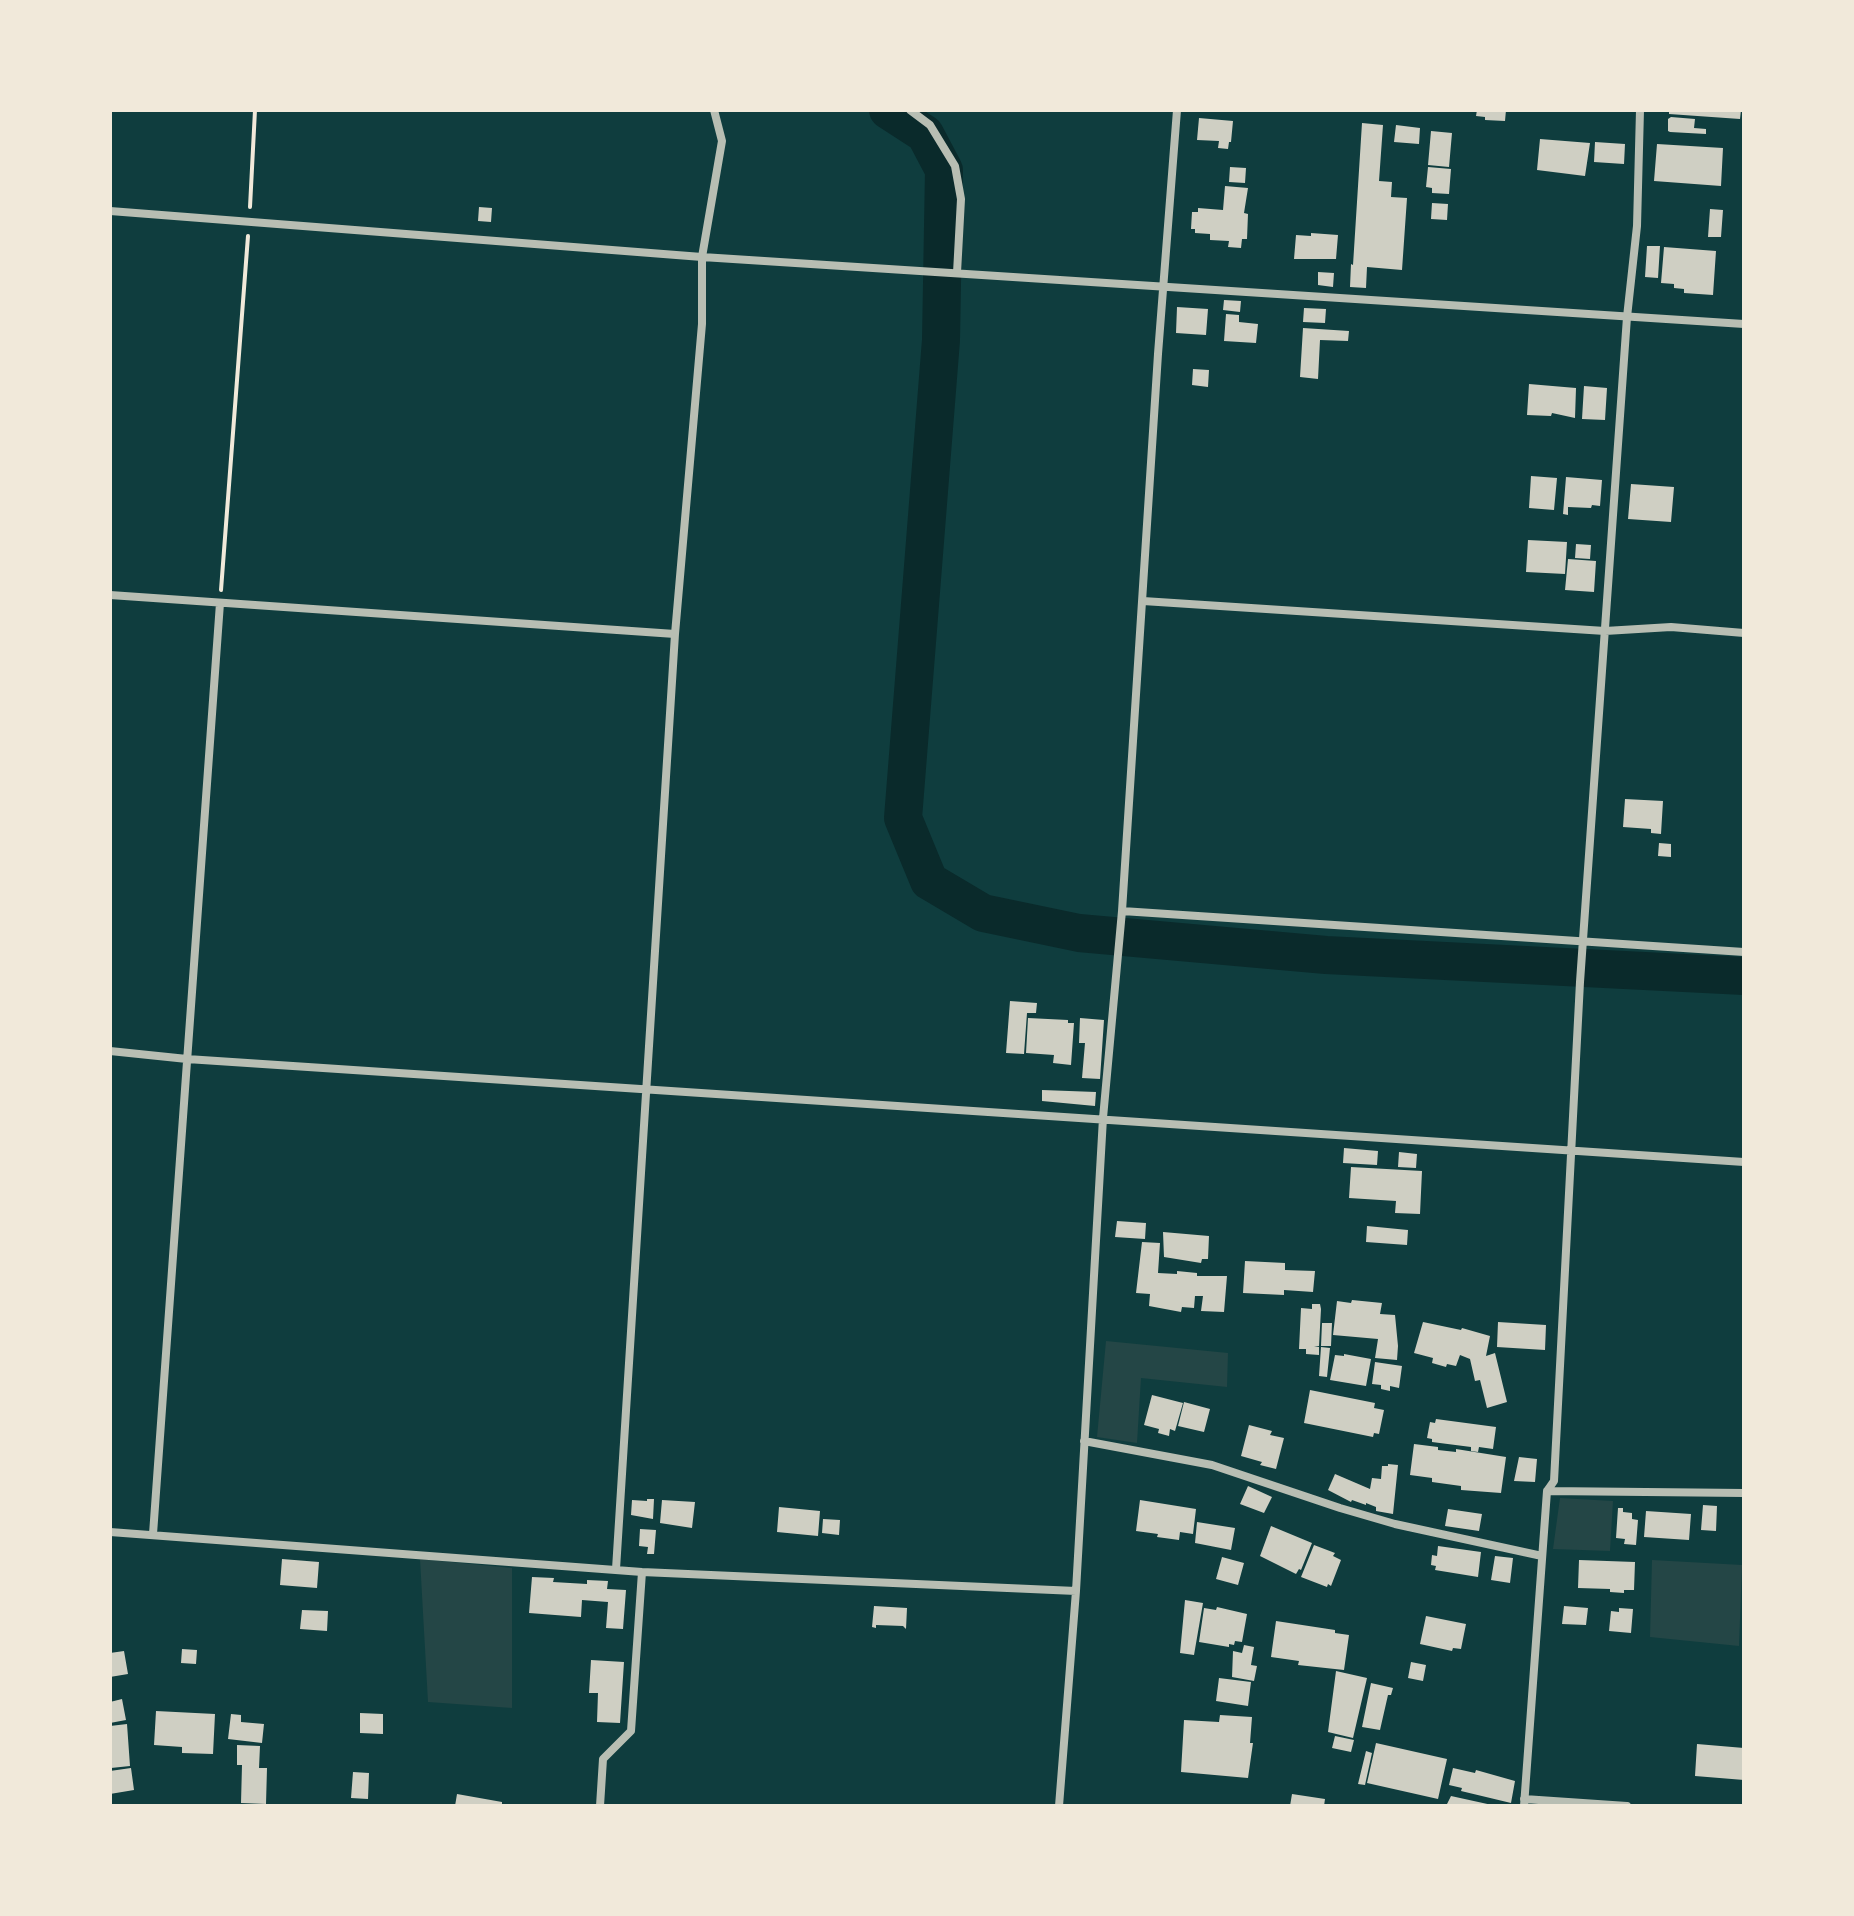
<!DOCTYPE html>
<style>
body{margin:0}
#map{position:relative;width:1854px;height:1916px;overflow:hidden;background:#0f3d3e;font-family:"PT Sans Narrow",sans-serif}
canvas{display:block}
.frame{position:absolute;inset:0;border:112px solid #f1e9da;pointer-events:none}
</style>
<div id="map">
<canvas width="1854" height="1916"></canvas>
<div class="frame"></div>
</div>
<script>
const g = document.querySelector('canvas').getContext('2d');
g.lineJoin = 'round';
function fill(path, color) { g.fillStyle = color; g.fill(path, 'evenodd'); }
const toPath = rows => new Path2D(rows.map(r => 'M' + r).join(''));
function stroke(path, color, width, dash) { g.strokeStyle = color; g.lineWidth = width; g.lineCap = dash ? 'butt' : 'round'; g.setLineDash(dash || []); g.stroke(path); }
fill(toPath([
 [1106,1341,1228,1353,1227,1387,1141,1378,1137,1443,1097,1437],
 [1560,1498,1613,1501,1610,1551,1553,1549],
 [420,1559,512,1568,512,1708,428,1702],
 [1652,1560,1742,1565,1739,1646,1650,1637]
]), '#244646');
stroke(toPath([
 [888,110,925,134,944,170,941,340,903,818,929,881,983,913,1079,933,1326,955,1744,976]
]), '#0a2a2b', 38);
fill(toPath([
 [1477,110,1506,110,1505,121,1485,120,1485,117,1476,116],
 [1669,110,1741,110,1740,119,1669,114],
 [1671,117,1695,119,1694,128,1706,129,1706,134,1670,132,1668,131,1668,119],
 [1199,118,1233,121,1231,142,1229,142,1228,149,1218,148,1219,141,1197,140],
 [1362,123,1383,125,1379,181,1392,182,1391,197,1407,198,1402,270,1367,267,1366,288,1350,287,1351,264,1353,265],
 [1396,125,1420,128,1419,144,1394,142],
 [1431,131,1452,133,1449,167,1428,165],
 [1540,139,1590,143,1585,176,1537,170],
 [1595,142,1625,144,1624,164,1594,162],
 [1657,144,1723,148,1721,186,1654,181],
 [1230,167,1246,168,1245,183,1229,182],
 [1428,167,1451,169,1449,194,1432,193,1432,188,1426,187],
 [1225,186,1248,188,1244,213,1248,214,1247,239,1242,239,1241,248,1228,247,1229,241,1210,240,1210,234,1195,233,1195,229,1191,229,1192,212,1198,212,1198,208,1223,210],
 [1432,203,1448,204,1447,220,1431,219],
 [479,207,492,208,491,222,478,221],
 [1710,209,1723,210,1721,237,1708,237],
 [1311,233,1338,235,1336,259,1294,259,1296,235,1311,236],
 [1647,246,1660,246,1658,278,1645,277],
 [1664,247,1716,251,1713,295,1684,293,1684,289,1674,288,1674,284,1661,283],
 [1318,272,1334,273,1333,287,1318,285],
 [1224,300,1241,301,1240,312,1223,310],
 [1177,307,1208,309,1206,335,1176,333],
 [1304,308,1326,309,1325,323,1303,322],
 [1226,314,1239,315,1239,322,1258,324,1256,343,1224,341],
 [1303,328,1349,331,1348,341,1320,340,1318,379,1300,377],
 [1193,369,1209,370,1208,387,1192,385],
 [1529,384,1576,388,1575,418,1552,413,1551,416,1527,415],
 [1584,386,1607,388,1605,420,1582,419],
 [1531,476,1557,478,1554,510,1529,508],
 [1566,477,1602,480,1600,506,1592,505,1591,508,1568,507,1568,515,1563,514],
 [1631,484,1674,487,1671,522,1628,519],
 [1528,540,1567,542,1565,574,1526,572],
 [1576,544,1591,545,1590,559,1575,558],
 [1568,559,1596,561,1594,592,1565,590],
 [1625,799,1663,801,1661,834,1651,833,1651,829,1623,827],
 [1659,843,1671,844,1671,857,1658,856],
 [1010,1001,1037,1003,1036,1013,1027,1013,1024,1054,1006,1053],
 [1028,1018,1068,1020,1068,1023,1074,1023,1071,1065,1053,1063,1054,1055,1026,1053],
 [1080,1018,1104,1020,1100,1079,1082,1078,1085,1043,1079,1043],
 [1042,1090,1096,1092,1095,1106,1042,1101],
 [1344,1148,1378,1151,1377,1165,1343,1163],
 [1399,1152,1417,1154,1416,1168,1398,1167],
 [1351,1167,1422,1171,1420,1214,1395,1213,1396,1201,1349,1198],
 [1117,1221,1146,1223,1145,1239,1115,1237],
 [1367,1226,1408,1230,1407,1245,1366,1242],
 [1163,1232,1209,1236,1208,1259,1202,1259,1201,1263,1164,1257],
 [1142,1242,1160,1243,1158,1273,1177,1274,1177,1271,1197,1273,1197,1276,1227,1276,1224,1312,1201,1311,1203,1296,1195,1296,1194,1308,1182,1307,1181,1312,1149,1306,1150,1294,1136,1293],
 [1245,1261,1285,1263,1285,1270,1315,1271,1313,1292,1284,1290,1284,1295,1243,1293],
 [1352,1300,1382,1303,1380,1314,1395,1315,1398,1346,1397,1360,1375,1358,1378,1339,1333,1335,1337,1301,1351,1303],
 [1312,1304,1320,1304,1321,1309,1319,1346,1314,1346,1319,1347,1319,1355,1306,1354,1306,1349,1299,1349,1301,1308,1312,1309],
 [1423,1322,1461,1330,1462,1328,1490,1336,1486,1356,1495,1353,1507,1402,1487,1408,1480,1380,1475,1381,1470,1359,1460,1355,1456,1366,1447,1364,1446,1367,1432,1363,1433,1358,1414,1353],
 [1498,1322,1546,1325,1545,1350,1497,1347],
 [1322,1323,1332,1323,1331,1346,1321,1346],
 [1321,1347,1330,1348,1327,1377,1319,1376],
 [1344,1354,1371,1359,1366,1386,1330,1380,1335,1355,1344,1356],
 [1375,1362,1402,1366,1399,1388,1390,1386,1390,1391,1381,1389,1381,1385,1372,1384],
 [1310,1390,1375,1403,1374,1408,1384,1410,1379,1434,1374,1433,1373,1437,1304,1423],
 [1152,1395,1183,1403,1175,1431,1170,1429,1169,1436,1158,1433,1159,1429,1144,1425],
 [1184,1402,1210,1409,1204,1432,1178,1426],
 [1436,1419,1496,1427,1493,1449,1479,1447,1478,1452,1471,1451,1471,1447,1432,1442,1432,1439,1427,1438,1430,1422,1435,1423],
 [1249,1425,1272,1431,1270,1435,1284,1438,1276,1469,1260,1465,1262,1462,1241,1456],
 [1414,1444,1438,1447,1438,1450,1456,1452,1456,1449,1506,1457,1501,1493,1461,1490,1461,1486,1432,1482,1432,1478,1410,1475],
 [1519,1457,1537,1459,1535,1482,1514,1481],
 [1388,1464,1398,1465,1393,1514,1376,1511,1376,1507,1366,1503,1366,1505,1352,1500,1351,1502,1328,1490,1335,1474,1370,1489,1372,1478,1381,1479,1382,1466,1388,1466],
 [1248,1486,1272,1497,1264,1513,1240,1504],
 [647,1499,654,1499,653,1519,631,1515,632,1500,647,1501],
 [662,1500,695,1502,692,1528,660,1523],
 [1140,1500,1196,1509,1193,1534,1180,1532,1179,1540,1157,1537,1158,1534,1136,1531],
 [1703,1505,1717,1506,1716,1531,1701,1530],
 [779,1507,820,1511,818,1536,777,1532],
 [1618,1508,1623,1508,1623,1512,1632,1513,1632,1519,1638,1520,1636,1545,1624,1544,1625,1539,1616,1538],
 [1448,1509,1482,1514,1479,1531,1445,1526],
 [1646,1511,1691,1514,1689,1540,1644,1537],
 [823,1519,840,1520,839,1535,822,1533],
 [1197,1522,1235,1528,1231,1550,1195,1543],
 [1271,1526,1312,1543,1301,1570,1299,1569,1296,1574,1260,1556],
 [640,1529,656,1530,654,1554,647,1554,648,1547,639,1546],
 [1314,1545,1335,1553,1333,1556,1341,1560,1331,1586,1328,1584,1327,1587,1301,1577],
 [1438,1546,1481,1552,1478,1577,1435,1570,1436,1566,1431,1565,1432,1555,1437,1556],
 [1495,1556,1513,1558,1510,1583,1491,1580],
 [1222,1557,1244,1563,1238,1585,1216,1579],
 [282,1559,319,1562,317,1588,280,1585],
 [1579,1560,1635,1562,1634,1590,1624,1590,1624,1593,1610,1592,1610,1589,1578,1588],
 [532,1577,554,1578,553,1582,587,1584,587,1580,608,1581,607,1589,626,1590,623,1629,606,1628,608,1602,582,1600,581,1617,529,1613],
 [1185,1600,1203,1603,1194,1655,1180,1653],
 [874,1606,907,1608,906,1629,903,1626,876,1625,876,1628,872,1627],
 [1564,1606,1588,1608,1586,1625,1562,1624],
 [1217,1607,1247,1614,1242,1642,1235,1641,1234,1645,1229,1644,1229,1647,1199,1642,1204,1608,1216,1610],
 [1619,1608,1633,1609,1631,1633,1609,1631,1611,1611,1619,1612],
 [302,1610,328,1611,327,1631,300,1629],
 [1426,1616,1466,1624,1461,1649,1453,1648,1452,1651,1420,1644],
 [1276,1621,1335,1630,1335,1633,1349,1635,1344,1670,1298,1665,1299,1661,1271,1657],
 [1244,1645,1254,1647,1251,1665,1257,1666,1254,1681,1232,1677,1233,1651,1242,1653],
 [182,1649,197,1650,196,1664,181,1663],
 [124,1651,128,1674,110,1677,110,1653],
 [591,1660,624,1662,620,1723,597,1722,598,1693,589,1693],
 [1411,1662,1426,1665,1423,1681,1408,1678],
 [1336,1671,1367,1678,1353,1738,1328,1732],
 [1219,1678,1251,1682,1248,1706,1216,1701],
 [1371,1683,1393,1688,1391,1695,1388,1695,1380,1730,1362,1727],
 [122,1699,126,1720,110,1723,110,1702],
 [156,1711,215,1714,213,1754,182,1753,182,1747,154,1745],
 [360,1713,383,1714,383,1734,360,1733],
 [231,1714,241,1715,241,1722,264,1724,262,1743,228,1739],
 [1220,1715,1252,1717,1250,1743,1253,1743,1248,1778,1181,1772,1184,1720,1219,1722],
 [127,1724,130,1766,111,1768,110,1726],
 [1335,1736,1354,1740,1351,1752,1332,1748],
 [1376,1743,1447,1759,1438,1799,1367,1783],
 [1697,1744,1744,1748,1744,1780,1695,1776],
 [237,1745,260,1746,259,1768,267,1768,266,1804,241,1803,242,1765,237,1765],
 [1366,1751,1372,1753,1365,1785,1358,1784],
 [131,1768,134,1790,110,1794,110,1771],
 [1453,1768,1475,1773,1476,1770,1515,1781,1511,1803,1461,1791,1462,1788,1449,1785],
 [353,1772,369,1773,368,1799,351,1798],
 [457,1794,502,1802,502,1806,455,1806],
 [1292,1794,1325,1799,1324,1806,1290,1806],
 [1451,1796,1492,1805,1491,1806,1446,1806]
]), '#cfcfc3');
stroke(toPath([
 [250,207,255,110],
 [221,590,248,236]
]), '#f1e9da', 4);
stroke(toPath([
 [910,110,930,125,955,166,961,199,957,273],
 [110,211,702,257,1744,324],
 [110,595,675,634],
 [1143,601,1605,631,1671,627,1744,633],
 [1122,911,1744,952],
 [110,1051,187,1059,1744,1162],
 [1084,1441,1212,1465,1340,1508,1395,1524,1542,1556],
 [1547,1491,1744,1493],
 [110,1532,642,1572,1076,1591],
 [153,1534,220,603],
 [616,1569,675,634,702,324,702,257,722,141,714,110],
 [1524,1799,1627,1806],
 [600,1806,603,1759,631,1731,642,1572],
 [1059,1806,1076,1591,1103,1118,1122,911,1158,354,1177,110],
 [1524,1806,1547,1491,1554,1481,1580,982,1627,317,1637,226,1640,110]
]), '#b8beb3', 8);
</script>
